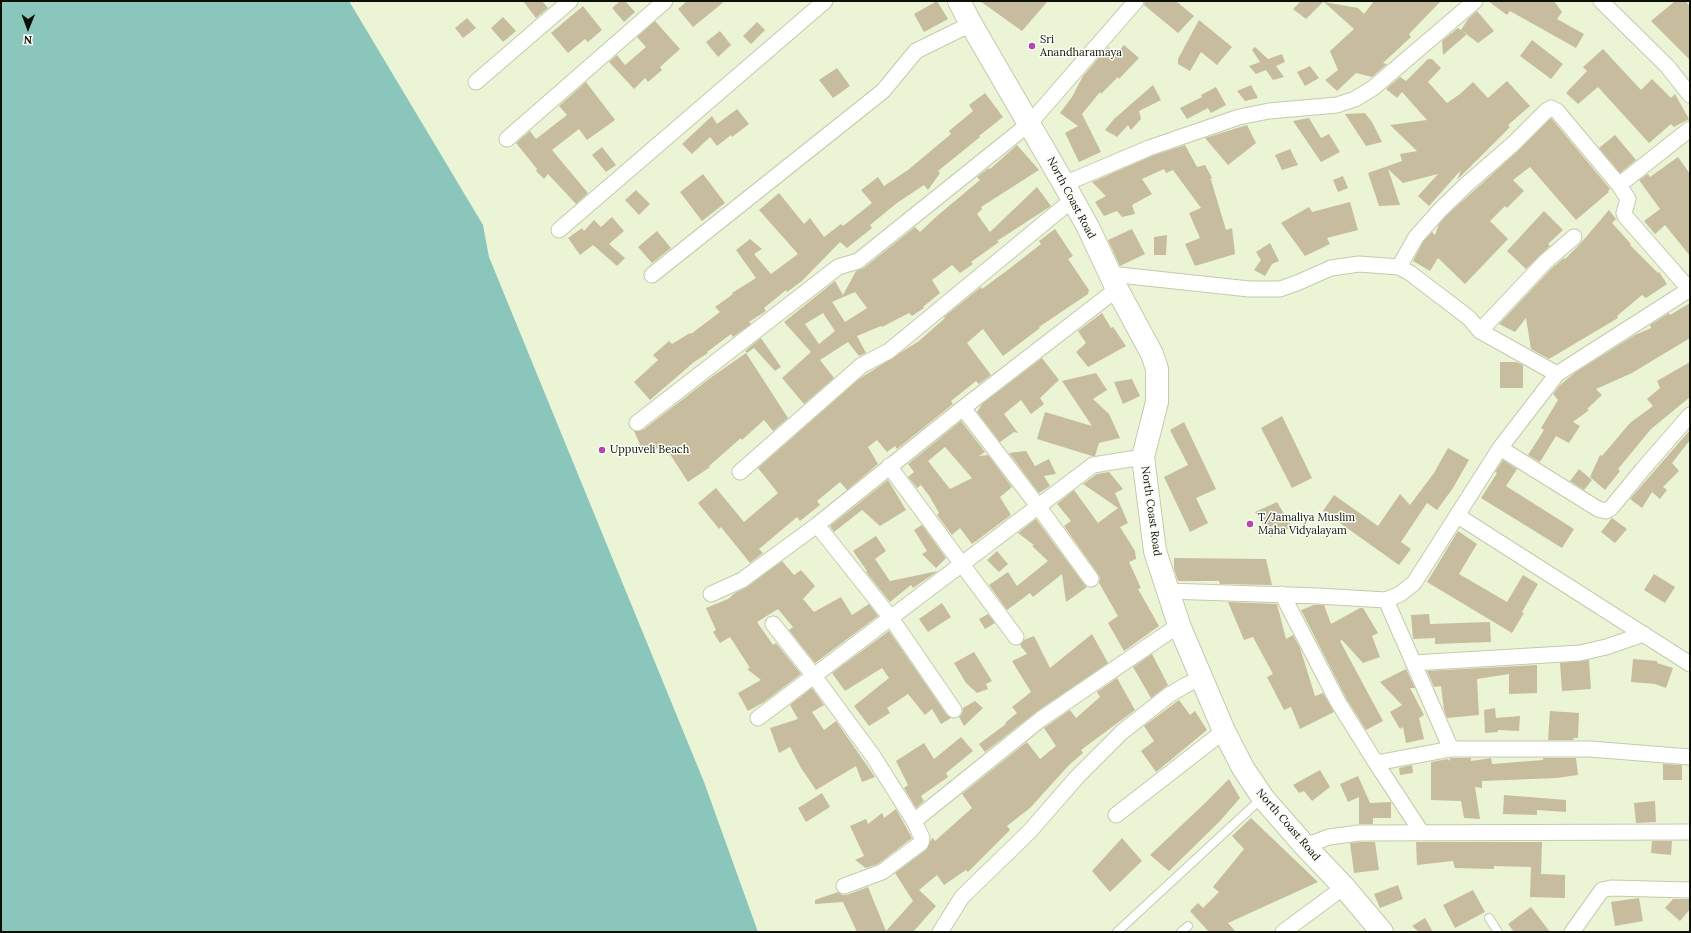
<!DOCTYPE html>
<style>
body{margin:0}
#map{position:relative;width:1691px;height:933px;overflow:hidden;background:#ebf5d5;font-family:Lora,serif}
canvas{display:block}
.frame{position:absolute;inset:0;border:2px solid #0d1006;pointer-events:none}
.north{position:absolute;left:8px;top:8px;width:40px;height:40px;-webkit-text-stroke:3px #fcfef8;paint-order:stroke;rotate:181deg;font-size:11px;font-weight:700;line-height:16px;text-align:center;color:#0d1006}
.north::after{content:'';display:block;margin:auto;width:14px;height:18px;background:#0d1006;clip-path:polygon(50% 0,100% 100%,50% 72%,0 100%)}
</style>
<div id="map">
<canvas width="1691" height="933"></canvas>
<div class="frame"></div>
<div class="north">N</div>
</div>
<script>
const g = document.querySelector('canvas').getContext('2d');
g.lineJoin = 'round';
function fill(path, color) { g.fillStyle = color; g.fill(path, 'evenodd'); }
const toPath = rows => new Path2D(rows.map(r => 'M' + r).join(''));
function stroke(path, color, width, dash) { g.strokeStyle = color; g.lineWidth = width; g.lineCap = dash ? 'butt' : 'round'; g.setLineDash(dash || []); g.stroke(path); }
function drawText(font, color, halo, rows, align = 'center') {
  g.font = font + ' Lora,serif'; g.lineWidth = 3; g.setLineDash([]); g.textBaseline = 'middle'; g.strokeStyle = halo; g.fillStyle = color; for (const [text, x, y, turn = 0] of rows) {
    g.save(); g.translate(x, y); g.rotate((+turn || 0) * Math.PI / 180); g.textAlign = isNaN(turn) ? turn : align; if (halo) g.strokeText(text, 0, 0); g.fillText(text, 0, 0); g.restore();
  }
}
fill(toPath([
 [1,1,349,1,483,225,489,257,704,782,758,932,1,932]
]), '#8ac6bb');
fill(toPath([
 [523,1,542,1,548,8,536,18],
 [620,1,625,1,635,12,624,22,612,8],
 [687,1,725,1,693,27,678,9],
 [937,1,948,19,924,32,914,14],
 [980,1,1048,1,1022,31],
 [1145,1,1176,1,1194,16,1178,33,1144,5],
 [1301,1,1324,1,1306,19,1293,9],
 [1374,1,1441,1,1409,34,1411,37,1383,63,1387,64,1372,77,1356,73,1337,91,1325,80,1338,70,1330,51,1354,29,1324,2,1358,8,1364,14],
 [1488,1,1554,1,1562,12,1557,19,1584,34,1576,48,1510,11,1507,15],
 [1675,1,1685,1,1690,6,1690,60,1651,21],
 [583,6,602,30,588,42,585,39,568,53,551,33],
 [1477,11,1494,31,1478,43,1461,30,1468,19],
 [503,17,516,31,503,42,491,28],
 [467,18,476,28,463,38,455,28],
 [1199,20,1232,47,1217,65,1201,52,1190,71,1178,64,1178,59],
 [655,21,680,49,660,67,662,70,648,82,645,78,634,89,609,62,617,55,625,65,646,47,637,37],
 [757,22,765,30,751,44,743,36],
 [1458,28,1467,34,1443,55,1442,41],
 [720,31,731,45,718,57,706,42],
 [1532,40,1563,64,1551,79,1520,56],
 [1124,45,1139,58,1119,79,1118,77,1101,94,1100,92,1082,114,1101,152,1079,162,1065,133,1078,126,1060,113,1072,97,1083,76,1108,47,1116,54],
 [1255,47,1268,59,1282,54,1285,62,1276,66,1284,77,1273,80,1266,70,1256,74,1249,66,1260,62,1252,50],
 [1603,49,1641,90,1652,79,1671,98,1675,94,1689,119,1674,127,1671,124,1649,143,1598,87,1578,104,1566,93,1587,71,1583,67],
 [1428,59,1432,59,1441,68,1428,82,1447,103,1460,94,1473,82,1488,98,1507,81,1530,106,1508,125,1510,127,1457,180,1461,170,1429,206,1418,196,1438,174,1403,183,1388,169,1400,205,1379,206,1368,173,1402,161,1400,154,1417,151,1390,125,1427,120,1402,92,1397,98,1386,89,1400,77,1406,81],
 [1310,66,1319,78,1305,86,1297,72],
 [837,68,850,86,833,98,819,80],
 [586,82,615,120,587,140,579,129,552,150,588,193,576,204,548,174,544,179,536,171,537,169,516,143,530,131,536,139,567,115,559,106],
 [1153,85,1161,100,1139,111,1141,119,1131,130,1128,125,1117,137,1105,130,1114,119],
 [1251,85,1258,98,1245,101,1237,91],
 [1216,87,1226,105,1211,113,1208,108,1187,119,1180,108,1202,97,1201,95],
 [985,93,1003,117,979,136,980,137,938,171,940,173,928,190,924,185,897,203,870,225,872,228,847,248,840,242,802,281,787,292,786,290,764,308,766,311,749,322,751,324,733,337,731,334,707,352,708,353,694,362,650,400,634,382,658,360,653,355,669,341,672,344,690,333,691,334,720,312,715,307,733,294,732,293,756,278,736,250,750,239,762,249,754,254,771,274,798,254,759,210,779,193,804,224,810,218,824,237,841,224,843,226,872,203,861,190,878,177,884,186,908,170,951,134,949,131,973,111,969,105],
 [737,109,749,124,732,137,731,135,717,146,710,137,692,154,682,144,712,116,717,124],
 [1365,113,1372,122,1382,142,1366,146,1345,114],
 [1309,118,1321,138,1329,134,1340,152,1321,162,1293,121],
 [1551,118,1610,189,1608,191,1609,192,1576,220,1530,167,1513,180,1524,191,1507,208,1505,206,1490,221,1508,239,1465,284,1438,258,1430,271,1413,261,1423,242,1432,232,1435,235,1439,224,1447,215,1519,150],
 [1247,125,1256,143,1228,165,1205,138],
 [1615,135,1636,160,1620,173,1599,148],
 [1017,145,1039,170,981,207,982,209,977,214,990,232,1037,187,1051,206,997,241,999,242,971,262,973,264,960,273,952,265,932,280,940,293,923,307,924,308,912,316,909,313,882,327,881,326,857,336,866,353,859,356,848,342,820,360,834,378,804,404,782,378,811,352,784,322,835,281,843,295,856,271,864,268,915,227,920,232,937,216,980,180,977,177,989,168,990,169],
 [855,292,867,308,845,322,832,302],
 [823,313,835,331,819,344,805,324],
 [1185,145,1197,167,1205,165,1212,178,1210,180,1211,180,1226,230,1232,228,1235,254,1195,266,1185,244,1200,238,1189,213,1201,208,1173,170,1166,173,1164,169,1142,179,1152,194,1132,205,1135,214,1122,217,1117,211,1104,216,1095,202,1106,196,1092,182,1152,156],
 [602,147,616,165,606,172,592,155],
 [1290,149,1298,165,1282,170,1275,155],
 [1678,157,1690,174,1690,256,1665,225,1655,234,1644,221,1660,209,1639,180,1648,174,1650,177],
 [703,174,725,203,702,221,680,192],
 [1343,176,1348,188,1338,192,1333,180],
 [636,190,650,204,639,215,625,200],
 [1350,202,1358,230,1327,238,1330,244,1305,256,1281,223,1309,207,1312,212],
 [1609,210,1616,219,1612,223,1631,244,1630,245,1658,273,1659,272,1667,284,1646,298,1642,295,1617,316,1618,318,1549,359,1531,349,1526,318,1515,332,1499,324,1551,269,1564,258,1565,259,1580,244],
 [1544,211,1563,230,1548,244,1550,246,1526,269,1507,251],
 [612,217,624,231,609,244,625,258,617,266,593,245,580,255,568,238,582,228,584,231,594,220,601,227],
 [1055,229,1073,256,1068,259,1089,290,1088,294,1039,327,1040,328,1003,356,983,329,967,343,991,375,979,384,976,381,951,401,953,404,897,449,895,446,887,452,877,440,868,447,878,464,847,490,840,482,817,501,820,505,800,521,797,517,759,549,763,553,750,563,721,527,719,529,698,503,716,488,744,522,778,493,758,468,859,379,919,341,945,318,944,317,981,287,982,289,1009,269,1041,244,1039,241],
 [1132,229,1145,254,1120,266,1108,240],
 [657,231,671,248,652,263,638,247],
 [1167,235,1166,255,1154,255,1154,237],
 [1270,243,1279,261,1272,264,1265,276,1254,270,1261,260,1256,252],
 [1690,303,1690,338,1632,373,1596,389,1602,395,1587,409,1589,410,1573,422,1580,426,1569,443,1556,436,1540,462,1528,455,1544,430,1541,428,1558,400,1553,394,1560,385,1576,372,1635,335,1651,328,1650,325,1669,313,1670,315],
 [1102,313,1111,328,1113,327,1126,346,1088,367,1076,352,1086,343,1078,331],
 [761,338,781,367,775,371,754,348,747,353,745,351],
 [746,353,788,418,773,431,764,420,742,440,741,438,709,466,710,467,688,482,664,445,644,454,634,431,643,430,713,376],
 [1042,358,1059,380,1040,398,1044,404,1031,414,1021,400,1004,414,1018,433,1014,432,1000,442,977,412,982,404],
 [1500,362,1516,362,1523,365,1523,388,1500,388],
 [1690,362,1690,397,1651,429,1618,469,1620,471,1605,490,1590,477,1600,455,1602,456,1630,423,1653,406,1647,399,1660,388,1657,381],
 [1096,373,1107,390,1093,399,1109,414,1120,438,1099,443,1095,456,1092,456,1037,439,1045,412,1092,426,1062,381],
 [1132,379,1140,396,1123,404,1114,382],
 [1282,416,1312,478,1292,488,1261,428],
 [961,421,985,452,979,456,988,455,1012,487,1000,497,1011,515,972,544,960,528,952,535,937,515,939,513,930,497,921,485,917,488,908,477,914,472,908,464],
 [945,447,972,478,950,489,928,461],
 [1184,422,1216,489,1196,498,1208,523,1190,532,1164,477,1188,465,1170,430],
 [1690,430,1690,440,1672,463,1679,471,1663,487,1667,490,1660,499,1652,492,1642,508,1630,499],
 [1448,448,1469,460,1453,488,1437,510,1427,503,1401,542,1411,549,1399,565,1323,511,1334,495,1378,526,1400,494,1410,505,1434,473],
 [1026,451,1035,466,1049,459,1056,474,1044,476,1050,486,1039,493,1009,453],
 [1503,460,1517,469,1506,486,1574,529,1562,548,1481,498,1497,473,1495,472],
 [1579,469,1592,480,1584,490,1570,481],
 [1109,472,1123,489,1115,493,1128,523,1120,527,1135,551,1136,559,1129,562,1141,588,1138,589,1159,626,1124,651,1108,623,1118,616,1099,583,1100,578,1098,574,1064,526,1071,521,1057,504,1074,490,1098,523,1118,508,1083,484,1097,474],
 [888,480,906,510,880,526,862,510,834,532,830,526],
 [1277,502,1292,527,1271,537,1255,512],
 [1612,518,1627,529,1615,543,1601,532],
 [1036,519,1084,584,1087,587,1066,602,1062,574,1033,597,1030,593,1007,610,989,585,1008,572,1017,586,1048,561,1032,546,1034,545,1018,533],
 [922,525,946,558,936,568,922,554,927,551,914,530],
 [1458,531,1477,544,1459,574,1507,602,1523,575,1538,584,1522,612,1524,613,1512,633,1427,582],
 [876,536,886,551,875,559,890,581,938,571,913,588,911,585,890,602,866,572,867,571,853,551],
 [997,551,1008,564,999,572,987,560],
 [1174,558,1266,559,1272,585,1220,584,1219,581,1178,581,1174,569],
 [782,561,794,575,801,570,815,586,803,599,814,612,841,597,852,615,869,604,878,616,815,663,789,630,793,627,778,609,757,622,773,645,776,643,801,674,764,702,748,711,738,693,761,680,747,669,750,668,730,637,720,643,713,632,716,630,706,608,728,599,735,593,747,587],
 [1654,574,1675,587,1665,603,1644,590],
 [1228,602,1277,604,1286,639,1293,635,1300,648,1315,696,1323,693,1334,712,1300,729,1291,707,1284,710,1267,677,1273,674,1253,637,1244,640],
 [942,603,951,617,928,632,919,619],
 [1314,605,1324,605,1331,624,1360,608,1363,608,1378,633,1372,636,1380,657,1363,663,1342,640,1340,641,1383,721,1366,730,1346,698,1301,610],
 [988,614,995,623,985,629,979,619],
 [1429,614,1430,624,1490,622,1491,642,1435,644,1435,638,1413,639,1411,615],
 [889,631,947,715,951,718,941,724,932,709,925,715,908,694,887,708,890,713,869,726,854,706,889,678,882,668,845,691,832,673],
 [1092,634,1108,663,1036,712,985,752,979,744,1006,724,1005,723,1017,713,1012,707,1031,692,1012,661,1027,654,1020,645,1024,640,1034,636,1050,668],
 [974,652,992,681,986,684,988,689,977,693,966,683,954,663],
 [1152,654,1168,685,1151,698,1133,667],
 [1633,659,1657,661,1657,663,1673,668,1666,688,1655,684,1631,682],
 [1589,660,1591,689,1562,691,1560,663],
 [1537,665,1537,693,1509,694,1509,674,1477,679,1479,715,1447,718,1444,710,1441,686,1434,687,1427,671],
 [1406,669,1415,688,1410,688,1424,715,1419,718,1424,739,1406,743,1403,727,1400,729,1390,712,1402,705,1380,682],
 [1117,678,1135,710,1081,750,1083,753,1069,765,1030,808,1007,826,1010,830,968,872,966,870,944,885,937,875,919,890,936,906,913,932,857,932,843,902,815,904,815,900,838,892,842,895,847,895,868,887,886,931,913,901,895,873,926,850,931,840,933,838,935,841,972,808,962,794,1027,742,1040,759,1056,746,1044,728,1070,710,1076,718,1100,697,1097,692],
 [812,688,824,705,812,712,824,730,836,721,875,777,862,782,856,766,816,790,801,768,790,747,779,753,770,728,798,719,790,705],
 [1179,700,1190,715,1195,711,1207,730,1156,772,1141,751,1154,741,1144,726],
 [975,701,983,708,964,726,959,717,962,714,963,708],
 [1495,708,1496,718,1520,716,1519,731,1498,730,1498,732,1485,733,1484,710],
 [1550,711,1579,713,1578,738,1573,738,1574,740,1548,740],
 [961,737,973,751,946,773,948,777,921,796,924,801,916,808,904,788,908,785,896,761,924,743,934,759],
 [1450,758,1471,758,1471,761,1491,758,1492,764,1543,760,1543,758,1576,758,1578,775,1556,778,1482,781,1482,788,1475,787,1480,819,1464,818,1461,801,1431,800,1431,762,1448,759,1450,761],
 [1663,764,1682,765,1682,780,1663,780],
 [1412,765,1413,773,1400,775,1399,768],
 [1320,770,1330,787,1312,801,1304,791,1299,793,1293,785],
 [1358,776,1370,803,1391,802,1391,818,1373,818,1373,824,1359,824,1359,797,1348,802,1340,784],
 [1229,779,1240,798,1220,821,1169,871,1150,855,1203,805],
 [822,793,830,807,806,822,798,808],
 [1504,795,1566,800,1566,812,1537,810,1537,815,1503,814],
 [1655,801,1656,822,1636,823,1634,803],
 [896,809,912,838,878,864,866,868,855,860,864,856,850,826,866,819,868,824,882,813,884,818],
 [1251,818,1318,882,1228,923,1236,932,1209,932,1190,911,1198,903,1203,908,1219,892,1213,887,1244,849,1232,836],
 [1122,838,1142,861,1110,892,1092,871],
 [1652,841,1672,841,1671,855,1651,853],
 [1360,842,1375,842,1379,870,1354,873,1350,843],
 [1416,842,1542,842,1541,874,1565,875,1565,898,1530,897,1531,867,1494,866,1494,869,1455,868,1453,861,1417,865],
 [1398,885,1403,899,1380,908,1374,894],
 [1473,890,1485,912,1455,928,1443,905],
 [1639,898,1643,921,1615,926,1611,902],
 [1673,899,1690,899,1690,909,1680,921,1665,908],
 [1531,907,1550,932,1514,932,1508,924],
 [1425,918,1433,932,1419,932,1412,926]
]), '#c7bc9e');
const service = toPath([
 [1489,918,1498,932],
 [1117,932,1262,798],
 [1181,932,1188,926]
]);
const minor = toPath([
 [1601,1,1668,67,1690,95],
 [476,82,570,1],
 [1690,129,1619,185,1628,199,1624,213,1625,216,1690,290],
 [507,139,665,1],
 [1064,184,1149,148,1239,117,1269,111,1337,105,1355,99,1373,88,1475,1],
 [559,230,825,1],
 [1399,267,1416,237,1441,209,1467,184,1513,144,1546,111,1551,108,1557,111,1619,185],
 [1110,274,1249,289,1280,289,1297,283,1331,268,1359,264,1399,267,1410,273,1469,318,1480,331,1557,374],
 [652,275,883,91,916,51,971,24],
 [1480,331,1545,262,1574,237],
 [963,408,1038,506,1091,579],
 [637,423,838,267,858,261,1030,123,1136,1],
 [1500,448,1598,509,1606,511,1611,508,1643,469,1690,415],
 [889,466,1016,637],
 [740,472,862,365,889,351,1072,200],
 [1458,516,1690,664],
 [817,525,891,618,954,710],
 [1167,591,1318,596,1386,600,1400,594,1414,583,1500,448,1557,374,1690,289],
 [711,594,742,580,817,525,963,408,1117,289],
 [1282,594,1338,702,1376,763,1451,749,1590,749,1690,757],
 [1386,600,1451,749],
 [773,624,814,676,873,756,914,821,922,838,921,843,882,872,844,886],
 [1413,663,1580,653,1606,647,1644,634],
 [758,718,1093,465,1143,457],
 [1376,763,1422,833],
 [1116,815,1224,731],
 [914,821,1041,719,1179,625],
 [1305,846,1329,837,1359,833,1690,832],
 [940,932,962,897,1030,831,1077,777,1122,732,1169,695,1186,685,1201,678],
 [1283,932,1344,887],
 [1572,932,1602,890,1611,888,1690,890]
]);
const primary = toPath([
 [959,1,971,24,1064,184,1088,227,1117,289,1152,354,1157,369,1157,402,1143,457,1155,551,1179,625,1224,731,1243,768,1263,798,1305,846,1344,887,1382,932]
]);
stroke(service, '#c2cbac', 10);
stroke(minor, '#c2cbac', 17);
stroke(primary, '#c2cbac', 24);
stroke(service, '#fff', 8);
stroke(minor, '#fff', 15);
stroke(primary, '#fff', 22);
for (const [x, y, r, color] of [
 [1032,46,4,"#b148ab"],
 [602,450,4,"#b148ab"],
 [1250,524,4,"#b148ab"]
]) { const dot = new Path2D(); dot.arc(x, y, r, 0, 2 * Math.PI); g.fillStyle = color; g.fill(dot); stroke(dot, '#fcfef8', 1.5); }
drawText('11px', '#0d1006', '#fcfef8', [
 ["Sri",1040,40],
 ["Anandharamaya",1040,53],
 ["Uppuveli Beach",610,450],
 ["T/Jamaliya Muslim",1258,518],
 ["Maha Vidyalayam",1258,531]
], 'left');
drawText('11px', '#0d1006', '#fcfef8', [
 ["North Coast Road",1071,198,62],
 ["North Coast Road",1151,511,82],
 ["North Coast Road",1288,825,49]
]);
</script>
